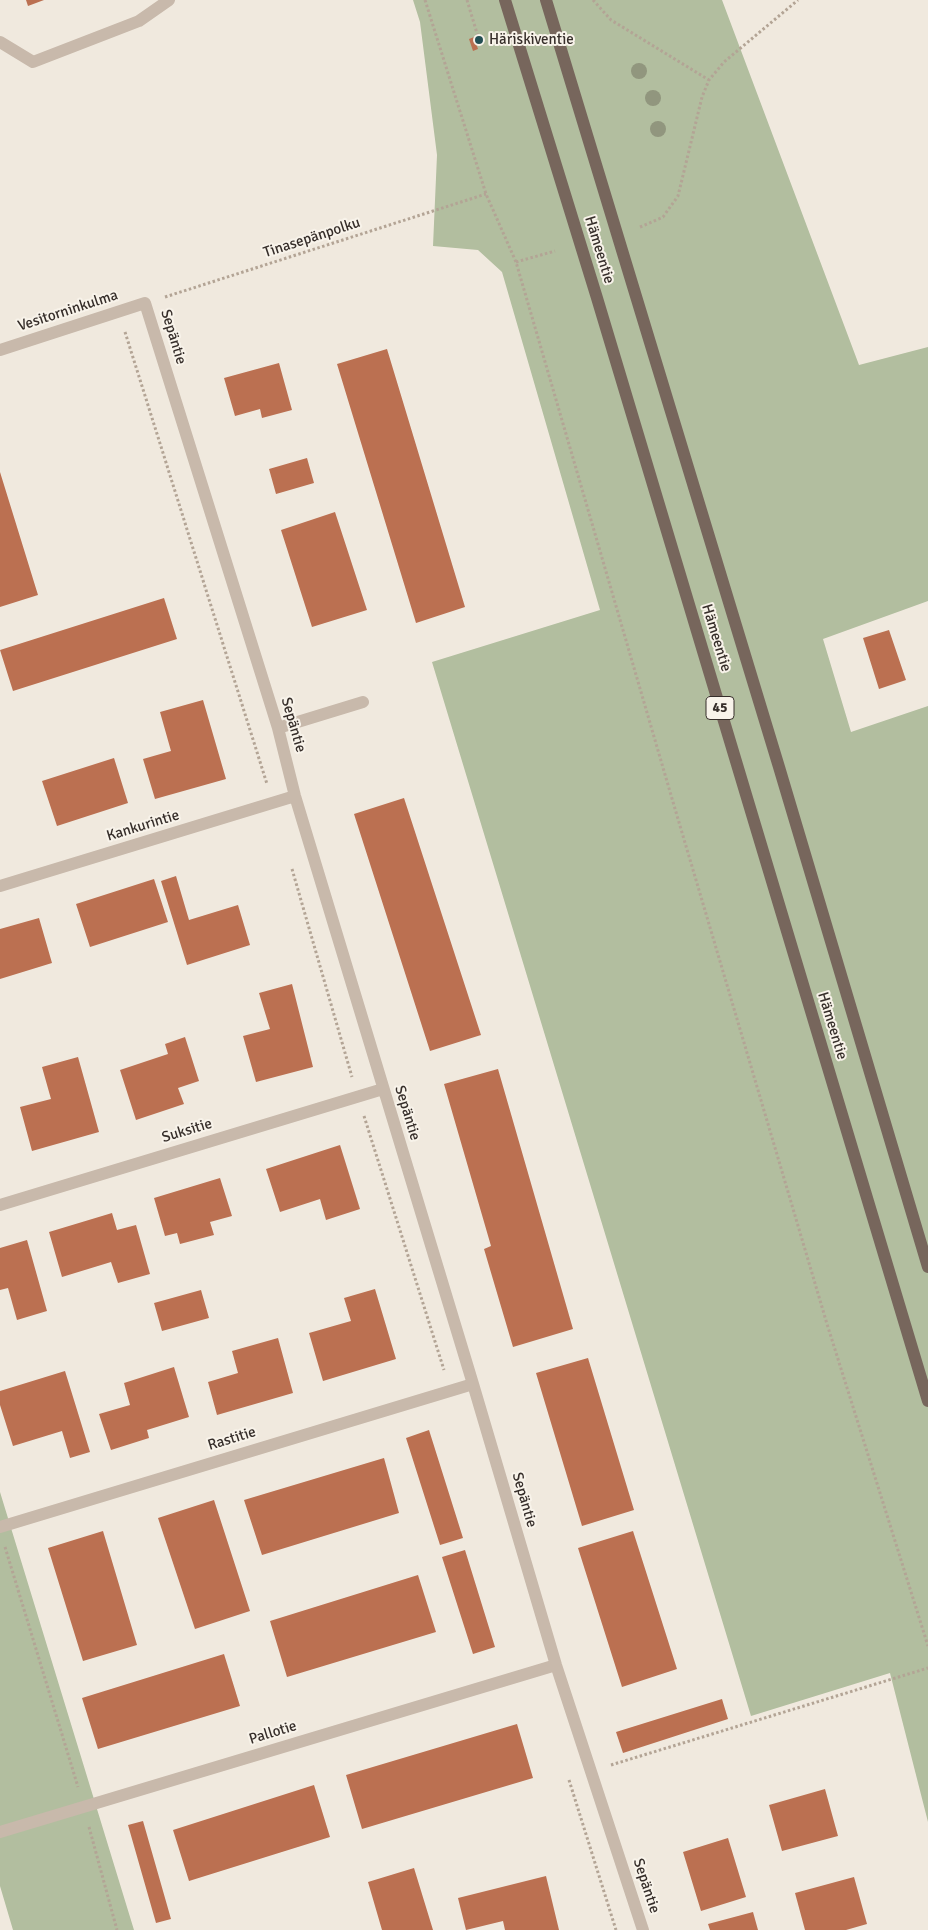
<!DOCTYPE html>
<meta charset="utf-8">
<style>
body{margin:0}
canvas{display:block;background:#f0e9de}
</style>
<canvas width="928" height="1930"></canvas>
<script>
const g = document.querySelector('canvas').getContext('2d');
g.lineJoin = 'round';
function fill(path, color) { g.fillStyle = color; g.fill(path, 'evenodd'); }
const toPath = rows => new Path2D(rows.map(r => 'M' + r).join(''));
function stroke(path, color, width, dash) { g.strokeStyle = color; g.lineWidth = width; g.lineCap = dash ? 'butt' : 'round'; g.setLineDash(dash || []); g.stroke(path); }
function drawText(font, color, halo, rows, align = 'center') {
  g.font = font + ' Signika,sans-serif'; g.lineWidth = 4; g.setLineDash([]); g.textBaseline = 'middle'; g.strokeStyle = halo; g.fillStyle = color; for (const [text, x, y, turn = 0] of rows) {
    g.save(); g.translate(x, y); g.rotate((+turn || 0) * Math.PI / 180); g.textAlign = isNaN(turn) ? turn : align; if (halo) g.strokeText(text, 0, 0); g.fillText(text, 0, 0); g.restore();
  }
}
fill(toPath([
 [413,0,722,0,859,365,928,347,928,601,823,639,851,732,928,706,928,1822,890,1673,751,1716,432,662,600,610,502,272,478,250,433,246,437,155,420,22],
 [0,1492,134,1930,13,1930,0,1886]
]), '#b2be9f');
fill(toPath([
 [26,0,44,0,28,6],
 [474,37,478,49,473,51,469,39],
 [387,349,465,607,416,623,337,364],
 [279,363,292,410,262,418,260,409,235,416,224,378],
 [307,458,314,483,276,494,269,469],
 [0,472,38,595,0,607],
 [335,512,367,610,312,627,281,530],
 [164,598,177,639,13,691,0,650],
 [889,630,906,680,879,689,863,638],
 [203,700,226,779,155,799,143,759,171,751,160,712],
 [114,758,128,803,57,826,42,781],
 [404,798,481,1035,430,1051,354,814],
 [176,876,189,920,238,905,250,945,187,965,161,881],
 [154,879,168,922,90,947,76,904],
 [39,918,52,963,0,979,0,929],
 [292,984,313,1067,256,1082,243,1036,270,1029,259,993],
 [185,1037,199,1081,178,1088,184,1104,136,1120,120,1070,168,1054,165,1044],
 [78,1057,99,1132,32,1151,20,1107,51,1099,42,1067],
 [498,1069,573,1329,513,1347,484,1249,491,1246,444,1084],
 [340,1145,360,1209,326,1220,320,1199,280,1212,266,1169],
 [220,1178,232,1216,210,1222,214,1235,180,1244,177,1233,165,1236,154,1198],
 [112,1213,117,1230,136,1225,150,1274,118,1283,111,1262,62,1277,49,1232],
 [27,1240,47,1311,17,1320,8,1288,0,1290,0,1248],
 [375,1289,396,1359,323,1381,309,1333,351,1321,344,1298],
 [201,1290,209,1318,162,1331,154,1303],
 [278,1338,293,1393,217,1415,208,1382,238,1373,232,1351],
 [588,1358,634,1510,582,1526,536,1373],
 [174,1367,189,1417,147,1430,149,1438,111,1450,99,1414,130,1405,124,1383],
 [65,1371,90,1452,70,1458,62,1431,13,1446,0,1405,0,1391],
 [429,1430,463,1538,440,1545,406,1438],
 [384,1458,399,1513,262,1555,244,1500],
 [214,1500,250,1611,195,1629,158,1518],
 [103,1531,137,1645,83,1661,48,1548],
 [633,1531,677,1669,622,1687,578,1548],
 [465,1550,495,1647,473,1654,442,1557],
 [418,1575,436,1632,287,1677,270,1621],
 [224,1654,240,1706,98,1749,82,1698],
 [722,1699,728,1719,623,1753,616,1732],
 [517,1724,533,1778,362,1829,346,1775],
 [314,1785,330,1837,189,1881,173,1830],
 [825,1789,838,1836,782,1851,769,1805],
 [143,1821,171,1919,156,1923,128,1825],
 [728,1838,746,1897,701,1911,683,1852],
 [414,1868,433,1930,382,1930,368,1882],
 [546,1876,559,1930,505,1930,503,1921,466,1930,458,1898],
 [854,1877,867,1924,846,1930,805,1930,795,1893],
 [753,1912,758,1930,710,1930,708,1924]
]), '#bb7051');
stroke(toPath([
 [425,0,486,194,516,262,673,802,827,1324,928,1646],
 [467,0,479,40],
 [593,0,611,20,709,80],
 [640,227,663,217,678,196,702,97,709,80,724,62,798,0],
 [516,262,555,251],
 [165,297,486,194],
 [125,332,267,784],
 [292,869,352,1077],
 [364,1116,444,1370],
 [5,1547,78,1787],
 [611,1765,928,1668],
 [569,1780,616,1930],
 [89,1827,117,1930]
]), '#b3a495', 3, [2.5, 2.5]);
stroke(toPath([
 [0,42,33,62,139,21,169,0],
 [0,350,145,303,278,728,295,796,473,1384,556,1665,643,1930],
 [278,728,363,702],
 [0,886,295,796],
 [0,1205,383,1089],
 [0,1527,473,1384],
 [0,1832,556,1665]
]), '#c8b9ab', 12);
stroke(toPath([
 [505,0,597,298,928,1401],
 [546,0,779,767,928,1267]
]), '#77665c', 12);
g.fillStyle = '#91967e';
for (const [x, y] of [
 [639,71],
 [653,98],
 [658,129]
]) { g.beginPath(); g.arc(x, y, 8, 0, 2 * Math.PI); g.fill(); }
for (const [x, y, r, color] of [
 [479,40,5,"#234f54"]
]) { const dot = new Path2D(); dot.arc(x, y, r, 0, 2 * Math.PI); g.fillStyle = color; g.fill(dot); stroke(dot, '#f8f3ea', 2); }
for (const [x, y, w] of [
 [720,708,28]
]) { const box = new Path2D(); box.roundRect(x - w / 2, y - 11.5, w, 23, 4); g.fillStyle = '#f8f3ea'; g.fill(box); stroke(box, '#362e2a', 1); }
drawText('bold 14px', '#362e2a', null, [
 ["45",720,708]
]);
drawText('15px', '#362e2a', '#f8f3ea', [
 ["Häriskiventie",489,40]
], 'left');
drawText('15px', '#362e2a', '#f8f3ea', [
 ["Tinasepänpolku",312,238,-18],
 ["Hämeentie",599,250,73],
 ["Vesitorninkulma",68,311,-18],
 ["Sepäntie",173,337,73],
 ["Hämeentie",716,638,73],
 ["Sepäntie",293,725,74],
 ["Kankurintie",143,826,-17],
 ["Hämeentie",832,1026,73],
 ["Sepäntie",407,1113,73],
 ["Suksitie",187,1131,-17],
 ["Rastitie",232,1439,-17],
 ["Sepäntie",524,1500,74],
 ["Pallotie",273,1733,-17],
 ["Sepäntie",646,1886,72]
]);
</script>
